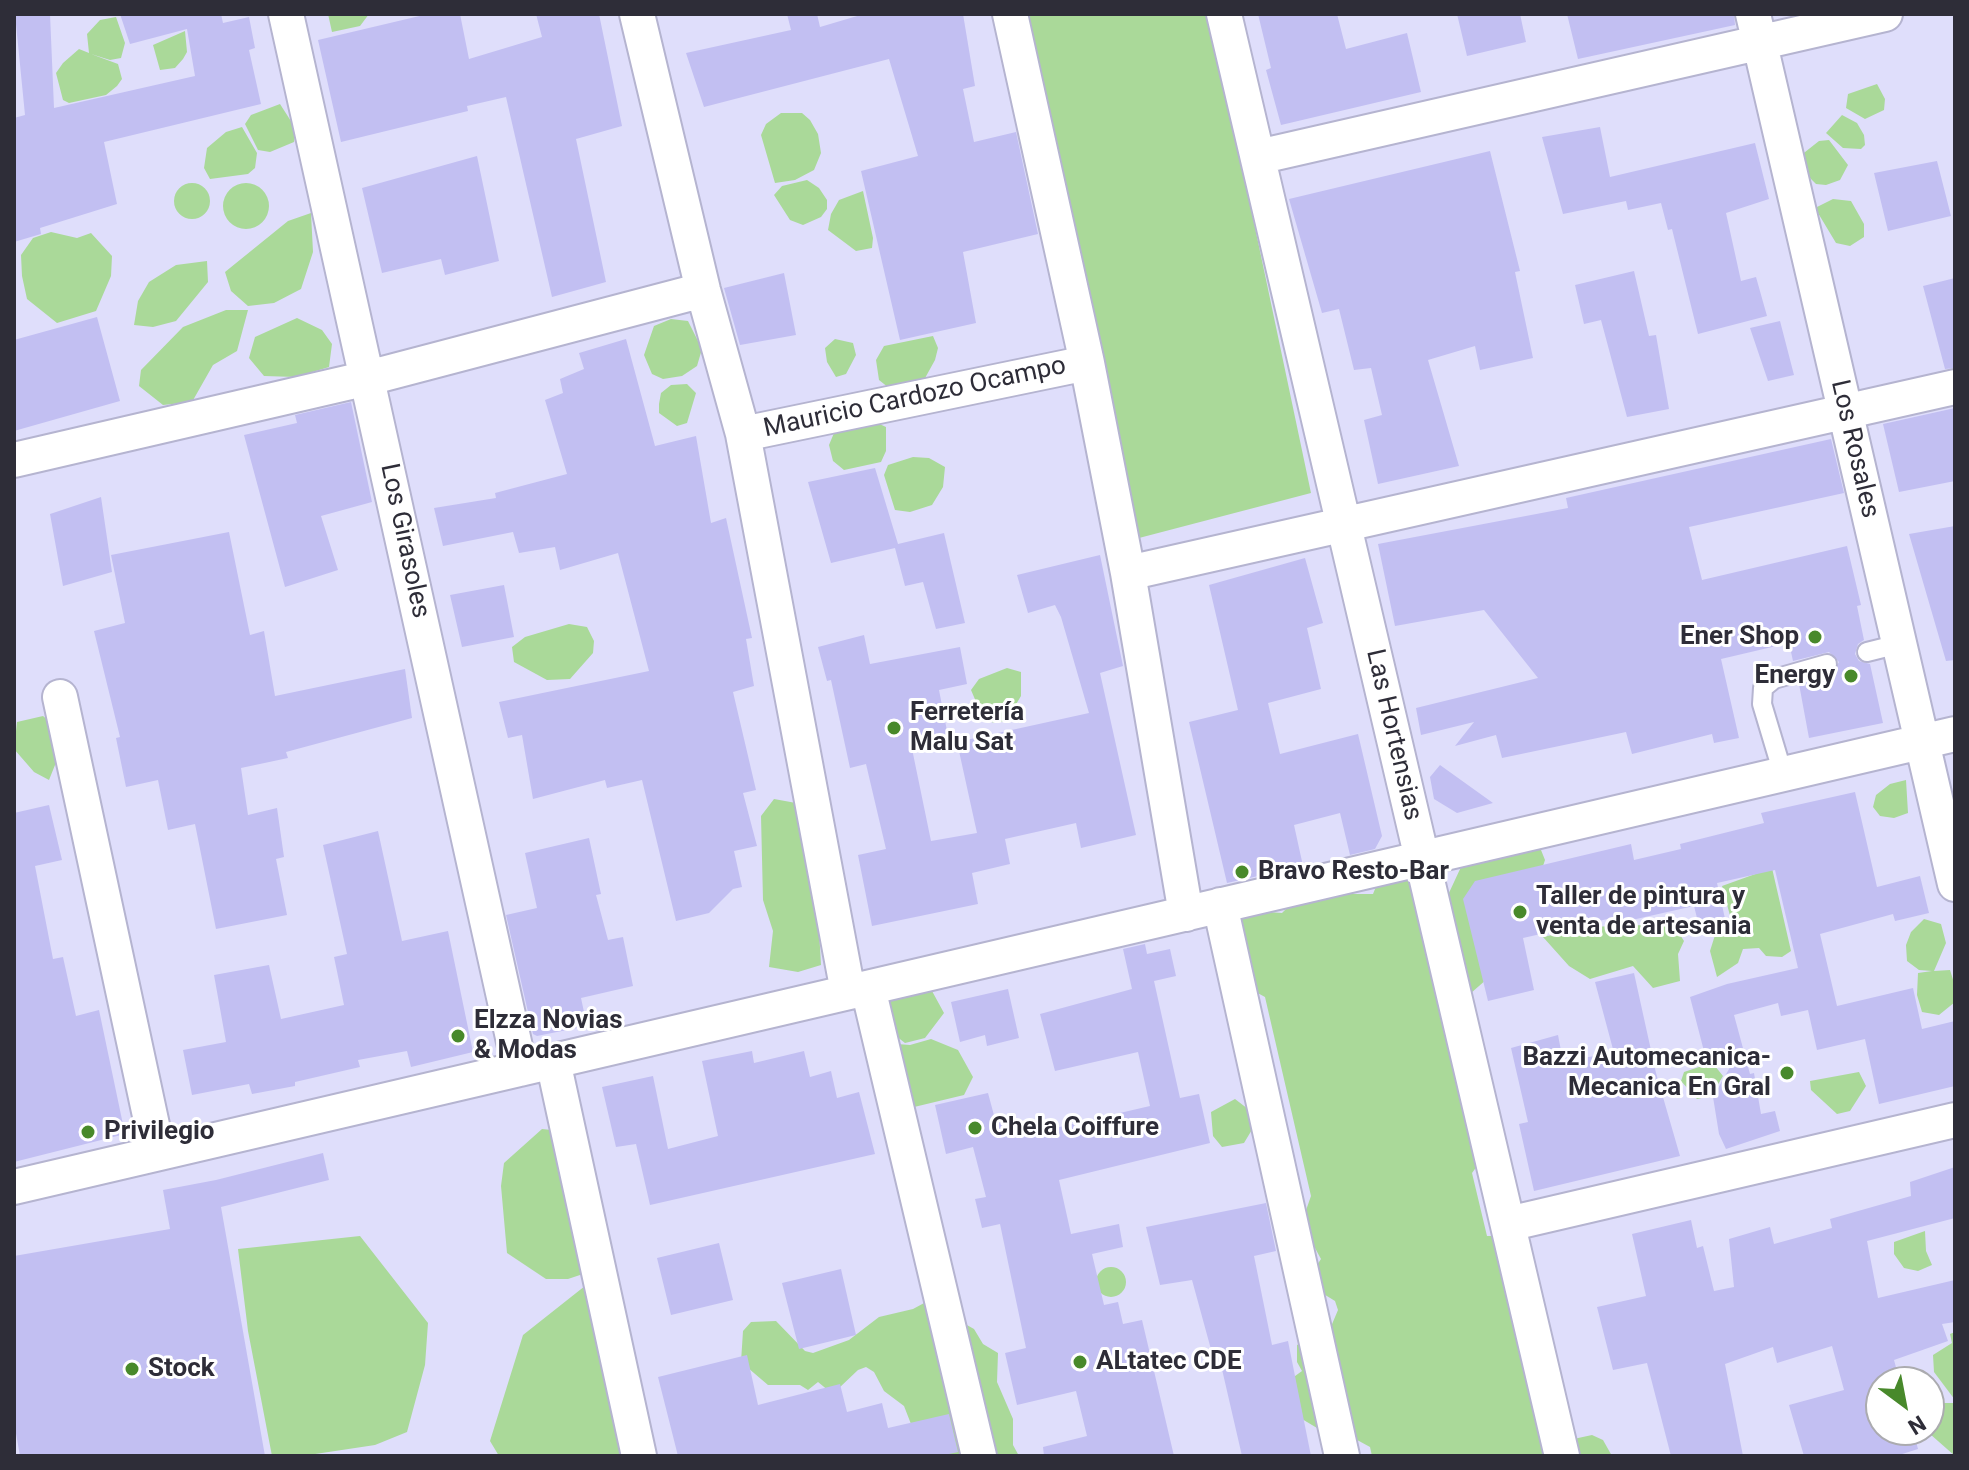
<!DOCTYPE html>
<meta charset="utf-8">
<style>
body{margin:0}
#map{position:relative;width:1969px;height:1470px;overflow:hidden;background:#dfdefb;font-family:Roboto,sans-serif}
canvas{display:block}
.frame{position:absolute;inset:0;border:16px solid #2e2d38;pointer-events:none}
.north{position:absolute;left:1865px;top:1366px;width:80px;height:80px;box-sizing:border-box;background:#fff;border:2px solid #ababaf;border-radius:50%;rotate:148deg;font-size:22px;font-weight:700;line-height:32px;text-align:center;color:#2e2d38}
.north::after{content:'';display:block;margin:auto;width:28px;height:36px;background:#48892b;clip-path:polygon(50% 0,100% 100%,50% 72%,0 100%)}
</style>
<div id="map">
<canvas width="1969" height="1470"></canvas>
<div class="frame"></div>
<div class="north">N</div>
</div>
<script>
const g = document.querySelector('canvas').getContext('2d');
g.lineJoin = 'round';
function fill(path, color) { g.fillStyle = color; g.fill(path, 'evenodd'); }
const toPath = rows => new Path2D(rows.map(r => 'M' + r).join(''));
function stroke(path, color, width, dash) { g.strokeStyle = color; g.lineWidth = width; g.lineCap = dash ? 'butt' : 'round'; g.setLineDash(dash || []); g.stroke(path); }
function drawText(font, color, halo, rows, align = 'center') {
  g.font = font + ' Roboto,sans-serif'; g.lineWidth = 6; g.setLineDash([]); g.textBaseline = 'middle'; g.strokeStyle = halo; g.fillStyle = color; for (const [text, x, y, turn = 0] of rows) {
    g.save(); g.translate(x, y); g.rotate((+turn || 0) * Math.PI / 180); g.textAlign = isNaN(turn) ? turn : align; if (halo) g.strokeText(text, 0, 0); g.fillText(text, 0, 0); g.restore();
  }
}
fill(toPath([
 [328,14,369,14,360,26,332,32],
 [1026,14,1210,14,1311,493,1139,538],
 [116,17,125,43,121,58,110,60,91,54,118,64,122,79,117,86,106,95,69,103,63,100,56,73,63,63,79,49,89,53,87,34,100,20],
 [185,31,187,52,183,59,175,68,160,70,153,45],
 [1877,84,1885,99,1884,110,1865,119,1846,108,1848,94],
 [280,104,296,129,294,142,270,152,258,150,245,124,251,115],
 [781,113,802,113,810,120,818,134,821,153,814,170,795,180,775,183,761,135,766,124],
 [1842,115,1857,123,1864,135,1865,145,1861,149,1843,148,1826,133],
 [242,127,257,153,255,168,248,174,210,179,204,168,207,148,226,132],
 [1829,140,1848,165,1840,180,1826,185,1816,184,1799,167,1800,156,1819,141],
 [807,180,819,188,827,200,827,209,821,217,803,225,790,220,774,195,782,186],
 '174 201a18 18 0 1 1 36 0a18 18 0 1 1-36 0Z',
 '223 206a23 23 0 1 1 46 0a23 23 0 1 1-46 0Z',
 [863,191,873,238,872,248,856,251,828,230,831,214,839,200],
 [1833,199,1851,201,1864,224,1864,237,1850,246,1836,243,1815,208],
 [311,213,313,252,301,289,274,303,248,306,231,291,225,272,288,221],
 [51,232,77,238,91,233,112,256,111,276,96,311,57,323,27,299,22,276,21,255,33,238],
 [207,261,208,282,176,321,153,327,134,325,138,301,149,282,176,265],
 [226,310,248,310,237,351,213,365,192,402,163,405,139,386,141,370,183,327],
 [297,318,322,330,332,344,329,367,296,377,264,376,249,358,255,337],
 [671,319,688,321,702,349,697,366,682,376,663,379,652,374,644,355,654,326],
 [933,336,938,348,935,360,919,389,889,388,879,380,876,360,884,346],
 [835,339,853,343,856,355,846,374,836,377,827,362,825,348],
 [687,384,696,393,687,423,677,426,659,413,659,404,661,393,671,385],
 [873,421,886,427,886,451,881,462,844,470,833,461,829,445,834,433,854,424],
 [913,457,929,458,945,467,943,487,932,505,910,512,895,510,884,475,888,465],
 [569,624,587,627,594,641,593,653,570,679,547,680,514,662,512,647,525,637],
 [1007,668,1021,672,1021,696,1006,721,994,723,983,718,971,690,979,679],
 [43,716,56,727,61,750,49,780,34,772,14,749,17,722],
 [1906,780,1908,813,1894,818,1880,816,1873,807,1876,795,1890,784],
 [774,799,796,803,819,930,821,965,798,972,769,967,773,931,763,900,761,816],
 [1526,843,1541,850,1545,860,1541,872,1487,979,1471,993,1460,996,1480,1162,1472,1173,1487,1236,1505,1236,1569,1440,1592,1435,1603,1440,1612,1456,1372,1456,1370,1447,1348,1435,1317,1428,1302,1419,1291,1379,1302,1371,1297,1362,1297,1345,1330,1329,1338,1310,1335,1301,1322,1293,1313,1271,1321,1259,1309,1237,1304,1216,1311,1196,1265,997,1252,990,1234,908,1258,905,1268,912,1282,913,1290,905,1347,890,1350,894,1373,894,1377,884,1398,870,1448,895,1461,867],
 [1772,868,1791,951,1782,957,1766,956,1759,948,1743,949,1738,963,1717,977,1710,951,1716,932,1732,923,1722,886],
 [1924,919,1941,924,1946,943,1934,971,1950,970,1955,986,1955,1002,1939,1015,1922,1012,1917,995,1918,973,1932,971,1919,970,1907,961,1906,945,1911,932],
 [1673,924,1684,941,1678,954,1680,981,1653,988,1633,966,1590,979,1569,966,1543,937,1588,927],
 [926,980,944,1013,925,1038,905,1043,896,1036,877,1006],
 [931,1039,958,1050,973,1077,964,1095,910,1108,897,1044,910,1045],
 [1705,1065,1715,1066,1723,1076,1711,1096,1697,1099,1681,1081,1684,1072],
 [1859,1072,1866,1086,1850,1111,1837,1114,1811,1090,1810,1081],
 [1235,1099,1248,1109,1253,1128,1244,1143,1222,1147,1213,1136,1211,1112],
 [542,1129,561,1131,592,1271,568,1279,546,1279,507,1253,501,1186,504,1163],
 [1925,1231,1926,1251,1932,1265,1918,1271,1904,1268,1894,1254,1894,1242],
 [360,1236,428,1323,425,1365,407,1432,375,1445,302,1456,272,1456,248,1331,238,1249],
 '1096 1282a15 15 0 1 1 30 0a15 15 0 1 1-30 0Z',
 [590,1282,628,1456,499,1456,490,1441,523,1335],
 [926,1302,974,1329,983,1344,998,1353,997,1382,1013,1419,1013,1445,1019,1456,894,1456,911,1424,904,1406,884,1391,874,1372,866,1367,858,1370,838,1389,829,1391,818,1382,808,1390,800,1385,768,1385,741,1362,743,1331,751,1322,776,1321,805,1351,813,1353,849,1340,879,1317,913,1309],
 [1955,1332,1955,1400,1934,1372,1933,1355,1952,1343,1950,1334],
 [1936,1403,1955,1403,1955,1456,1930,1434,1929,1407]
]), '#aad999');
fill(toPath([
 [15,14,50,14,54,108,195,76,187,29,130,44,120,14,221,14,223,23,249,17,255,48,249,50,261,104,104,142,117,204,40,228,41,234,14,242,14,118,25,115],
 [428,14,460,14,469,59,542,37,536,14,599,14,622,126,576,139,606,282,552,297,506,97,467,106,468,111,341,142,318,40],
 [787,14,817,14,820,27,864,14,963,14,975,86,963,89,974,142,1016,132,1038,234,963,252,976,323,900,340,861,171,918,156,889,59,704,107,686,53,791,30],
 [1258,14,1337,14,1346,49,1407,33,1421,92,1281,125,1266,70,1271,68],
 [1457,14,1520,14,1526,42,1467,56],
 [1567,14,1734,14,1735,25,1578,59],
 [1600,127,1610,177,1755,143,1769,199,1726,213,1741,281,1756,277,1767,316,1698,334,1672,229,1668,230,1661,203,1628,210,1626,201,1563,214,1542,137],
 [1490,151,1520,271,1515,272,1533,358,1480,370,1475,346,1428,360,1459,466,1378,484,1364,420,1382,415,1371,368,1354,370,1339,309,1322,313,1289,199],
 [477,156,499,261,445,275,441,259,382,273,362,188],
 [1937,161,1951,216,1888,231,1874,173],
 [1634,271,1649,336,1656,335,1669,409,1627,417,1601,320,1584,324,1575,285],
 [784,273,796,335,740,345,724,288],
 [1955,278,1955,368,1945,369,1923,286],
 [97,317,120,401,14,431,14,340],
 [1780,321,1794,375,1768,381,1750,328],
 [626,339,655,446,696,436,711,523,726,518,752,638,746,639,754,686,733,692,756,790,743,793,757,846,734,851,742,887,733,889,709,913,676,921,642,780,607,788,605,780,533,799,522,735,508,738,499,702,649,671,618,553,560,570,555,547,519,553,513,532,443,546,434,508,496,498,495,493,567,474,545,400,563,393,560,379,584,369,579,353],
 [351,402,372,502,321,516,338,570,285,587,244,435,297,423,295,415],
 [1955,408,1955,481,1899,492,1883,424],
 [1831,439,1844,493,1689,527,1702,580,1847,546,1861,605,1857,606,1864,640,1858,644,1855,654,1859,661,1870,664,1883,723,1809,738,1799,684,1831,675,1839,662,1829,652,1793,661,1789,643,1721,659,1739,738,1714,743,1712,734,1632,754,1626,732,1502,758,1496,735,1455,746,1474,722,1421,735,1416,708,1538,678,1484,610,1395,626,1378,544,1568,508,1566,498],
 [875,468,898,544,944,533,965,623,936,629,923,582,905,586,895,548,831,563,808,482],
 [101,497,112,572,63,586,50,514],
 [1955,526,1955,660,1946,661,1909,534],
 [229,532,250,635,264,631,275,696,405,669,412,718,286,752,288,758,241,768,248,815,277,808,284,857,276,859,287,915,216,929,195,824,168,830,158,780,126,787,116,738,120,737,94,631,125,623,111,555],
 [1100,555,1123,666,1100,673,1136,835,1081,848,1076,823,1005,839,1010,864,972,873,978,904,872,926,858,855,886,849,866,764,850,768,831,680,827,681,818,647,864,635,870,664,960,647,967,684,939,690,948,736,911,744,931,841,977,833,957,742,1089,713,1061,617,1055,605,1028,613,1017,575],
 [1305,558,1323,623,1307,628,1321,689,1268,703,1280,754,1358,734,1382,836,1375,849,1350,855,1340,813,1294,825,1303,866,1227,883,1189,722,1238,710,1209,585],
 [504,585,514,637,462,647,450,595],
 [1440,765,1493,803,1457,813,1434,799,1430,777],
 [1855,792,1877,887,1920,876,1929,913,1895,921,1893,914,1820,934,1837,1006,1913,988,1922,1029,1955,1021,1955,1086,1879,1104,1865,1039,1817,1050,1808,1010,1781,1016,1778,1003,1734,1015,1750,1074,1754,1073,1761,1114,1775,1111,1780,1131,1726,1149,1719,1134,1713,1097,1741,1048,1706,1059,1690,997,1727,984,1798,968,1775,870,1717,883,1726,923,1700,930,1694,906,1614,924,1612,918,1523,938,1534,990,1488,1001,1463,899,1475,881,1631,844,1634,860,1681,849,1680,844,1764,823,1761,813],
 [49,805,62,860,35,866,53,959,63,957,76,1016,99,1010,125,1134,14,1162,14,813],
 [378,831,402,941,448,931,473,1052,411,1067,407,1051,358,1060,360,1067,295,1082,295,1086,252,1094,249,1084,192,1095,183,1050,226,1042,214,975,269,965,281,1019,344,1005,334,957,347,954,323,845],
 [589,838,601,894,596,895,608,940,623,937,633,986,581,998,587,1026,537,1036,533,1034,506,915,537,908,525,853],
 [1145,944,1147,954,1170,949,1176,976,1154,981,1180,1098,1199,1094,1210,1143,1059,1180,1071,1234,1119,1224,1123,1247,1092,1254,1104,1305,1118,1302,1123,1324,1142,1320,1174,1456,1044,1456,1043,1447,1087,1436,1076,1391,1017,1405,1005,1353,1026,1348,1000,1224,982,1228,975,1199,986,1197,973,1147,946,1154,935,1105,988,1093,995,1119,1007,1115,1012,1138,1150,1106,1138,1052,1055,1071,1040,1014,1132,989,1123,949],
 [1634,973,1656,1073,1680,1156,1534,1191,1519,1124,1528,1122,1511,1048,1558,1035,1563,1061,1614,1053,1595,982],
 [1008,989,1019,1038,987,1046,985,1035,960,1042,951,1002],
 [752,1051,754,1063,804,1051,810,1077,831,1071,837,1098,859,1092,875,1154,650,1205,636,1144,616,1147,602,1087,653,1076,668,1149,718,1136,702,1061],
 [323,1153,329,1180,221,1207,265,1456,20,1456,14,1422,14,1256,170,1229,163,1190,216,1180],
 [1955,1167,1955,1218,1867,1241,1878,1298,1955,1280,1955,1322,1942,1324,1948,1341,1894,1360,1900,1382,1881,1382,1881,1430,1913,1430,1918,1449,1896,1456,1804,1456,1789,1405,1844,1390,1832,1346,1777,1363,1773,1347,1725,1364,1743,1456,1671,1456,1647,1363,1613,1370,1597,1307,1646,1296,1632,1234,1691,1220,1697,1248,1703,1246,1714,1291,1734,1287,1729,1239,1770,1227,1774,1244,1832,1228,1830,1219,1911,1196,1910,1182],
 [1266,1203,1276,1251,1254,1256,1272,1345,1288,1341,1311,1456,1242,1456,1218,1352,1212,1353,1192,1280,1160,1285,1146,1227],
 [719,1243,733,1300,671,1315,657,1258],
 [841,1269,856,1335,799,1349,782,1283],
 [747,1355,758,1405,840,1384,847,1412,882,1403,888,1428,949,1414,958,1452,940,1456,678,1456,658,1377]
]), '#c2bff2');
const lane = toPath([
 [1867,652,1899,644],
 [1783,774,1762,704,1763,688,1774,679,1827,664]
]);
const street = toPath([
 [286,14,520,1069],
 [637,14,703,290,743,434,848,992],
 [1010,14,1087,363,1128,573,1186,914],
 [1224,14,1562,1456],
 [1753,14,1955,884],
 [1258,157,1885,14],
 [743,434,1087,363],
 [14,460,368,378,703,290],
 [1128,573,1955,387],
 [60,697,158,1153],
 [1220,905,1342,1456],
 [868,988,979,1456],
 [553,1061,639,1456],
 [14,1187,1955,734],
 [1508,1224,1955,1120]
]);
stroke(lane, '#b5b4d0', 22);
stroke(street, '#b5b4d0', 38);
stroke(lane, '#fff', 18);
stroke(street, '#fff', 34);
for (const [x, y, r, color] of [
 [1815,637,8,"#48892b"],
 [1851,676,8,"#48892b"],
 [894,728,8,"#48892b"],
 [1242,872,8,"#48892b"],
 [1520,912,8,"#48892b"],
 [458,1036,8,"#48892b"],
 [1787,1073,8,"#48892b"],
 [975,1128,8,"#48892b"],
 [88,1132,8,"#48892b"],
 [1080,1362,8,"#48892b"],
 [132,1369,8,"#48892b"]
]) { const dot = new Path2D(); dot.arc(x, y, r, 0, 2 * Math.PI); g.fillStyle = color; g.fill(dot); stroke(dot, '#fff', 3); }
drawText('26px', '#2e2d38', '#fff', [
 ["Mauricio Cardozo Ocampo",915,398,-12],
 ["Los Rosales",1854,449,77],
 ["Los Girasoles",404,541,78],
 ["Las Hortensias",1393,735,77]
]);
drawText('bold 26px', '#2e2d38', '#fff', [
 ["Ener Shop",1799,637,"right"],
 ["Energy",1835,676,"right"],
 ["Ferretería",910,713],
 ["Malu Sat",910,743],
 ["Bravo Resto-Bar",1258,872],
 ["Taller de pintura y",1536,897],
 ["venta de artesania",1536,927],
 ["Elzza Novias",474,1021],
 ["& Modas",474,1051],
 ["Bazzi Automecanica-",1771,1058,"right"],
 ["Mecanica En Gral",1771,1088,"right"],
 ["Chela Coiffure",991,1128],
 ["Privilegio",104,1132],
 ["ALtatec CDE",1096,1362],
 ["Stock",148,1369]
], 'left');
</script>
